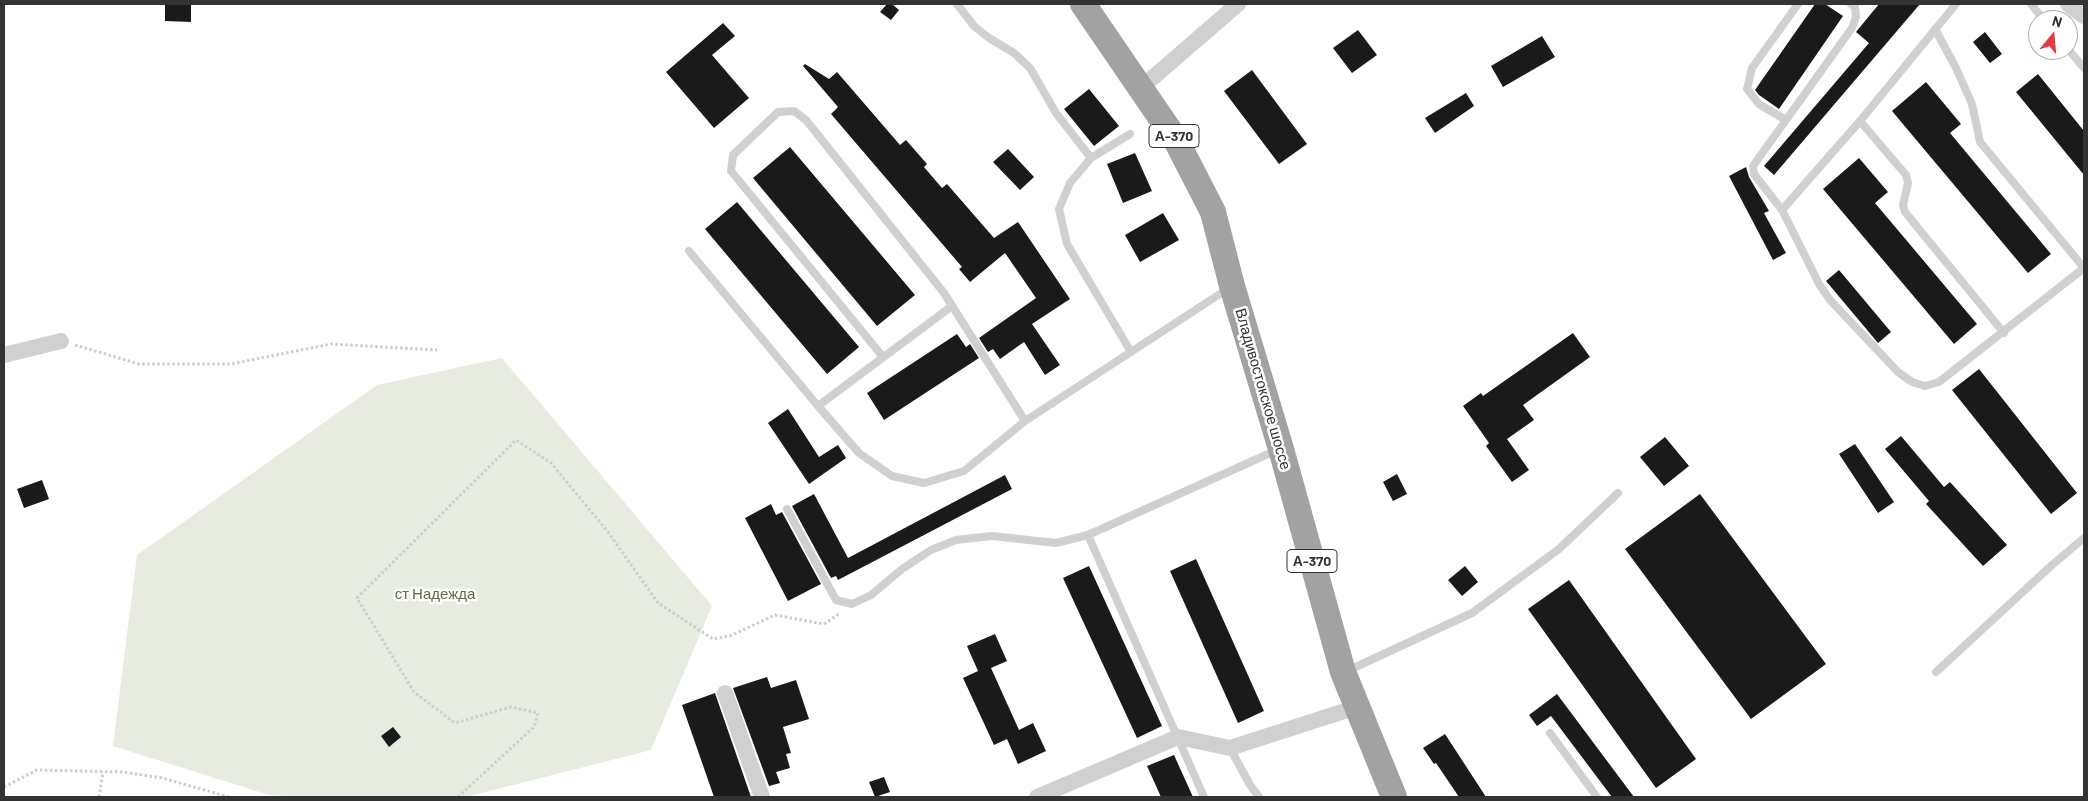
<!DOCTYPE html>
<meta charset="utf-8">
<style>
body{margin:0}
#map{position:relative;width:2088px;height:801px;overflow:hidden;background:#fff;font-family:Barlow,sans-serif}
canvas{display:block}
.frame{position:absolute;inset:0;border:5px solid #333;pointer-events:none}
.north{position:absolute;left:2028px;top:10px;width:50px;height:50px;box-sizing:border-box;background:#fff;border:1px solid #adadad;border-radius:50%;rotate:17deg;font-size:14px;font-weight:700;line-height:20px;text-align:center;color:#333}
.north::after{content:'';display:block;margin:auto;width:18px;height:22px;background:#e63946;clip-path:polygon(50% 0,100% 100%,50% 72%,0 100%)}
</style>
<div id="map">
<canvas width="2088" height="801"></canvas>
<div class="frame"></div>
<div class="north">N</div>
</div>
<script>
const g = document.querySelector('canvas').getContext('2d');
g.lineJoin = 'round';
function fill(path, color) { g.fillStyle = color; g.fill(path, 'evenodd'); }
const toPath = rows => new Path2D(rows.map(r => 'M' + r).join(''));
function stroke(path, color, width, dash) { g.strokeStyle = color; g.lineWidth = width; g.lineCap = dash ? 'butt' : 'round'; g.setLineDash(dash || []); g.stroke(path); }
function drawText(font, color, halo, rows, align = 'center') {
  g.font = font + ' Barlow,sans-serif'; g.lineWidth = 5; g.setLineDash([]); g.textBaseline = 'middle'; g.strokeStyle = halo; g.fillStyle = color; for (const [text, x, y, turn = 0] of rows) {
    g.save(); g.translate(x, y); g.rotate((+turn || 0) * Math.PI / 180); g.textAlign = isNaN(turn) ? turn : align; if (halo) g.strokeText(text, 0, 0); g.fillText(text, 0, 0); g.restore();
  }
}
fill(toPath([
 [502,358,712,606,651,750,466,797,300,797,269,795,113,746,137,555,377,385]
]), '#e6ecdf');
fill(toPath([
 [165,4,191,4,191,22,165,21],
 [887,4,892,4,899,10,891,20,880,12],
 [1815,4,1825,4,1843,16,1779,109,1759,95,1755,90],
 [1879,4,1920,4,1774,175,1764,166,1869,43,1856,32],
 [723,23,735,36,712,55,749,98,714,128,666,72],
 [1358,30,1377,55,1352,73,1333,48],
 [1985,32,2002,54,1990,63,1973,42],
 [1542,36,1555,57,1503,87,1491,66],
 [805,64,829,79,837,72,900,145,906,140,927,164,924,167,942,188,947,184,994,238,1018,222,1070,299,1032,324,1060,365,1045,375,1024,342,1000,359,993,349,988,352,979,338,1036,298,1005,253,970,282,959,269,962,267,831,114,838,107,803,66],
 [1252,70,1307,144,1279,164,1224,91],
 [2038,74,2084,131,2084,175,2016,92],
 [1926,82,1961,124,1950,133,2051,254,2028,273,1892,111],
 [1089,89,1119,126,1094,146,1064,109],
 [1466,93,1474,106,1435,133,1425,118],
 [790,147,915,295,877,326,753,178],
 [1008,149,1034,177,1020,190,993,162],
 [1135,153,1152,191,1123,203,1107,164],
 [1859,158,1888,192,1875,203,1977,324,1954,344,1823,189],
 [1746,167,1749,177,1769,211,1764,213,1786,253,1773,260,1729,176],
 [737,202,859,347,827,374,705,229],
 [1163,213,1179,240,1140,262,1125,235],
 [1839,270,1891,332,1878,343,1826,281],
 [1573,333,1590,357,1523,405,1534,420,1507,439,1529,470,1512,482,1486,446,1489,443,1463,406,1481,393,1483,396],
 [957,334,966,347,970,344,979,358,884,420,867,393],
 [1979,369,2077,493,2051,514,1952,390],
 [788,409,819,457,838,445,846,458,809,484,768,423],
 [1901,436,1944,487,1950,482,2007,545,1983,566,1926,504,1929,501,1885,449],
 [1665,437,1689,466,1664,486,1640,457],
 [1855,444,1894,502,1878,513,1839,454],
 [1397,474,1407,494,1393,501,1383,482],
 [1005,475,1012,489,838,580,836,576,831,578,792,506,814,494,848,558],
 [42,480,49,499,24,508,17,489],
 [1700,494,1826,664,1751,719,1625,549],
 [771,504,776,515,782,512,821,584,788,601,745,518],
 [1196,559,1264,711,1238,723,1170,571],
 [1089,566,1162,726,1137,738,1063,578],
 [1465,566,1478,582,1462,596,1448,580],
 [1569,580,1696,759,1656,788,1528,609],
 [995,634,1007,661,991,668,1019,730,1033,723,1046,751,1018,764,1007,739,994,745,963,678,978,671,967,646],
 [767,677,771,688,796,680,809,719,783,727,791,753,786,754,790,768,776,772,780,783,769,786,733,688],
 [715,693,716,696,751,797,714,797,682,705],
 [1557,694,1634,797,1612,797,1551,716,1537,726,1529,715],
 [393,727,401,737,389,747,381,736],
 [1445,734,1486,797,1459,797,1436,763,1434,764,1423,748],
 [1174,755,1193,797,1161,797,1147,766],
 [884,777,890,792,875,797,869,782]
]), '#1a1a1a');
stroke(toPath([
 [75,345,139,364,231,364,331,344,437,350],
 [4,787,37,770,123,772,162,778,229,797],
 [99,797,103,772],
 [458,797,534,727,538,713,511,707,455,723,414,692,357,598,516,440,551,463,608,532,658,603,713,639,730,636,775,615,824,624,840,613]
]), '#cdcdcd', 3, [2.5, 2.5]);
stroke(toPath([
 [957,4,974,26,989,38,1014,53,1030,68,1056,113,1091,158],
 [2031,4,2044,20],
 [1935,29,1956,68,1972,104,1980,142,2084,268,1939,382,1925,386,1912,382,1898,372,1830,300,1819,284,1782,210,1860,121,1956,4],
 [2068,49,2084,68],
 [1786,120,1759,104,1747,89,1752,68,1798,4],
 [1860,121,1906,175,1908,183,1903,205,1905,212,2004,333],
 [1130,134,1091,158,1070,183,1059,209,1067,244,1131,352],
 [1782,210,1754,174,1753,166,1852,28,1856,17,1855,7,1851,4],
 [689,251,818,406,859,453,892,476,924,483,964,471,1025,421,1229,288],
 [883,357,731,171,733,155,778,112,794,111,806,120,944,293,1025,421],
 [818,406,952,306],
 [787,509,836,600,852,604,871,595,902,569,931,550,956,540,992,536,1056,543,1088,535,1277,450],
 [1088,535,1204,797],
 [1347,671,1472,613,1559,549,1618,493],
 [1936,672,2052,565,2084,538],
 [1550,733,1597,797],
 [1230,748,1250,785,1259,797]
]), '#d0d0d0', 8);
stroke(toPath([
 [2068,4,2084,16],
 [1142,87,1238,4],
 [4,355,61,341],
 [725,693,762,797],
 [1037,797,1178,737,1230,748,1357,707]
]), '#d0d0d0', 16);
stroke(toPath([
 [1083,4,1176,140,1213,212,1232,286,1281,449,1343,672,1394,797]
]), '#a2a2a2', 26);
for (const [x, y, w] of [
 [1174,136,50],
 [1312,561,50]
]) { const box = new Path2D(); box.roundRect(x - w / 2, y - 11.5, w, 23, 4); g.fillStyle = '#fff'; g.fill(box); stroke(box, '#333', 1); }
drawText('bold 14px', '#333', null, [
 ["А-370",1174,136],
 ["А-370",1312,561]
]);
drawText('15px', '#333', '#fff', [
 ["Владивостокское шоссе",1263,389,74]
]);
drawText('15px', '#56703f', '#fff', [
 ["ст Надежда",435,594]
]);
</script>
